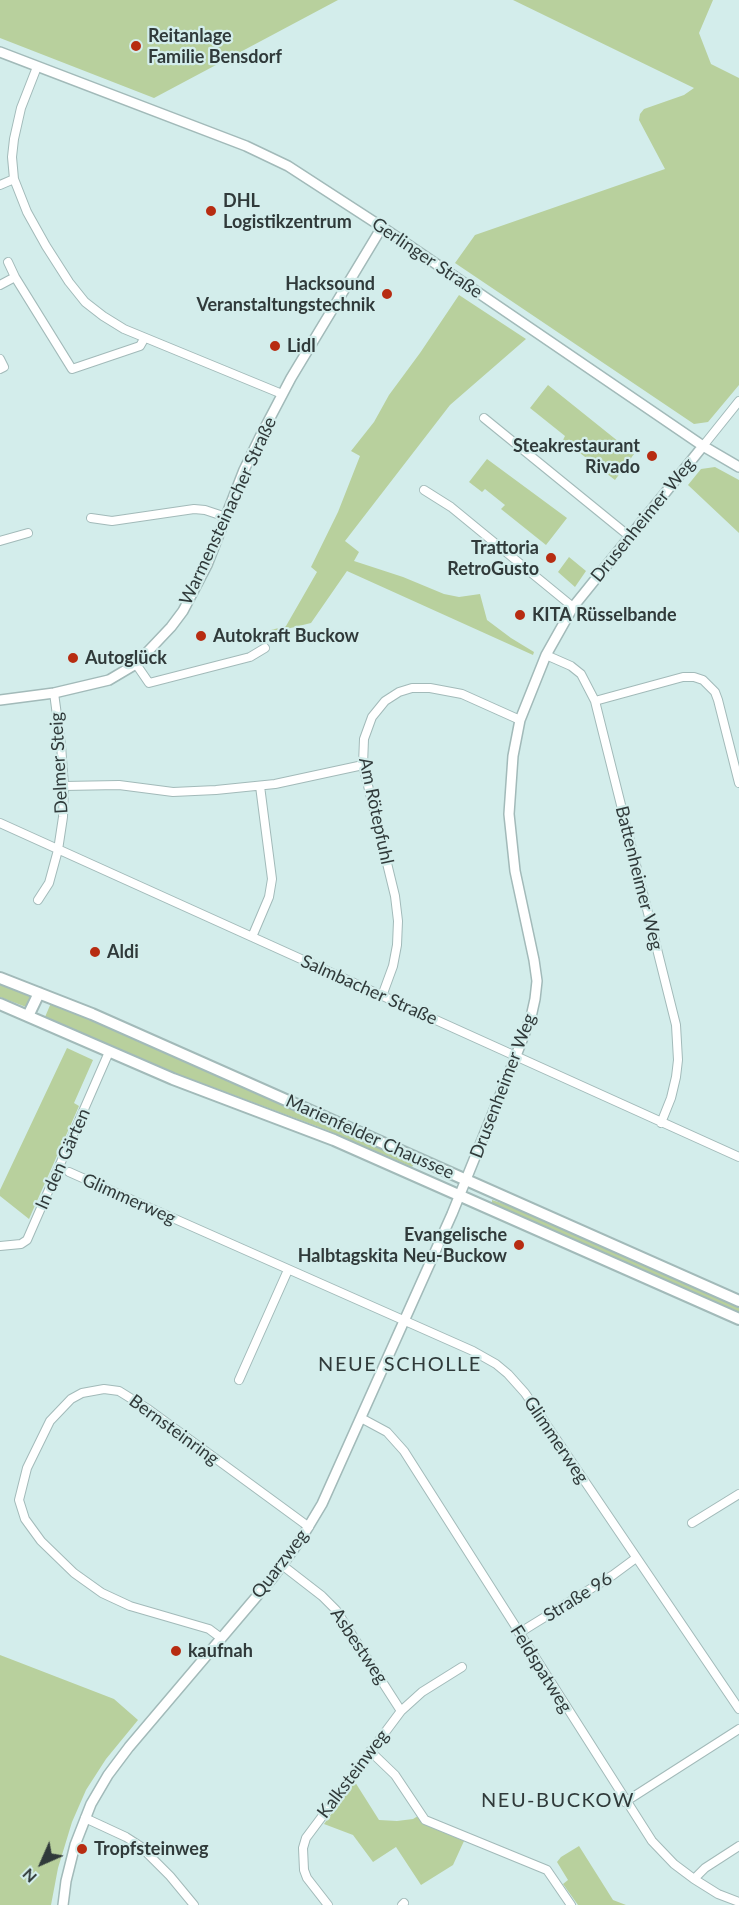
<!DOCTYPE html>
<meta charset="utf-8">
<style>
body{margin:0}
#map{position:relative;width:739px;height:1905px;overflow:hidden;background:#d3edeb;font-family:Lato,sans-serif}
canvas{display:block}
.north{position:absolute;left:12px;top:1833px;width:60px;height:60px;-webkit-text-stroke:4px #d3edeb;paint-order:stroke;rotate:225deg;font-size:16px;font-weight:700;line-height:24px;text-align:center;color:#303a3a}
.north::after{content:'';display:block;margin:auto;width:21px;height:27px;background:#303a3a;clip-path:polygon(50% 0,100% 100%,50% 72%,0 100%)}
</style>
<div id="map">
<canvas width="739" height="1905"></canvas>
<div class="north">N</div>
</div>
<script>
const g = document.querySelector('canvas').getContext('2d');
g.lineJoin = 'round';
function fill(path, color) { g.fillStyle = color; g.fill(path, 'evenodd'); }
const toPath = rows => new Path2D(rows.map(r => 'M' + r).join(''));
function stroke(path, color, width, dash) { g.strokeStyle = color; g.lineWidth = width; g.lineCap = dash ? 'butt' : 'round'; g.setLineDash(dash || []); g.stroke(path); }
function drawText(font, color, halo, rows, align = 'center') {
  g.font = font + ' Lato,sans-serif'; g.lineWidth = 4.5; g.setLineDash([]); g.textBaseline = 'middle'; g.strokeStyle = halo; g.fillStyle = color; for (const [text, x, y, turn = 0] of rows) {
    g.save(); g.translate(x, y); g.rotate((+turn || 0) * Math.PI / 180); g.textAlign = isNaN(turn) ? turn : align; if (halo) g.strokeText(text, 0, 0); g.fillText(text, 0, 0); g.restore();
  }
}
fill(toPath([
 [0,0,338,0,154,98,0,38],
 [513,0,713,0,699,33,711,64,739,78,739,385,708,422,694,424,455,263,475,235,665,169,639,120,640,114,644,109,684,95,694,88],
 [459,295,526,339,450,405,345,541,359,552,354,561,403,577,444,594,459,597,480,594,487,620,511,638,534,652,533,655,347,571,311,623,262,635,260,633,286,626,317,572,311,567,338,512,360,456,351,451,374,422,389,395,420,353],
 [548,385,634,454,615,480,563,440,565,436,530,408],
 [487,459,567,518,546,545,501,509,505,505,485,489,482,492,469,482],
 [715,467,739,480,739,533,688,485,701,469],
 [569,557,586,571,575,587,558,572],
 [0,983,29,995,30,997,26,1007,0,997],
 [51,1003,80,1014,415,1163,412,1167,327,1130,156,1066,45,1017],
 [67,1048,93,1060,74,1103,79,1106,29,1219,0,1196,0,1190],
 [492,1200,538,1215,739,1304,739,1313,492,1203],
 [0,1655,114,1699,138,1720,106,1759,86,1790,72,1822,58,1868,51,1905,0,1905],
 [355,1782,379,1820,397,1821,413,1819,418,1816,428,1826,464,1841,453,1865,421,1885,396,1847,373,1862,353,1835,324,1824],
 [579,1846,613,1900,626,1905,578,1905,563,1884,568,1880,557,1862,561,1857]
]), '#b8d09d');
const minor = toPath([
 [37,67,21,108,14,139,12,157,14,179,27,212,46,246,69,282,85,302,103,316,124,329,282,394],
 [0,185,14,179],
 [8,262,15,277],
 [0,285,15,277,72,369,140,346,144,339],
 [0,359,4,367,0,369],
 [484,418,629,536],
 [703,446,739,401],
 [424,490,451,507,573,607],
 [91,518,112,521,194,509,205,510,226,517],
 [0,541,28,533],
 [546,655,571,666,581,674,595,701,676,1025,678,1060,676,1077,671,1098,661,1123],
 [136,664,149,683,250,657,265,648],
 [595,701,683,677,694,677,703,680,715,692,718,700,739,783],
 [64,786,119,785,173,792,216,790,275,784,363,765],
 [0,823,739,1157],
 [38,900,49,883,58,850,63,817,64,786,61,745,54,693],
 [252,937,269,897,272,879,260,786],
 [382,996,393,966,397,945,398,921,395,896,363,765,364,739,372,717,385,701,399,692,412,688,430,688,462,694,520,720],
 [69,1172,473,1351,496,1364,508,1374,525,1393,739,1709],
 [0,1246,21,1244,27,1240,109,1052],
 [239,1380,288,1270],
 [361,1418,387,1432,404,1451,652,1841,674,1864,694,1879,718,1894,739,1902],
 [692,1523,739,1494],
 [282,1565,322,1596,336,1610,401,1711],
 [519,1633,613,1575,636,1558],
 [221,1638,209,1629,130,1606,102,1593,74,1573,41,1541,25,1519,19,1500,27,1468,50,1421,71,1399,82,1393,104,1389,119,1391,148,1409,309,1527],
 [370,1751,395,1775,425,1820,547,1870,571,1905],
 [625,1802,739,1729],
 [85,1818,126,1837,140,1846,170,1876,194,1905],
 [694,1879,705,1868,739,1846],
 [328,1905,307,1878,304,1870,303,1848,306,1838,401,1711,422,1692,462,1667],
 [402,1905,404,1903]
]);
const tertiary = toPath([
 [0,52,246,146,288,166,382,227,703,446,739,467],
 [0,700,54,693,109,680,136,664,171,627,183,611,207,565,244,470,260,437,291,378,382,227],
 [63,1905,66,1881,75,1845,91,1804,108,1775,129,1747,274,1576,301,1539,322,1504,452,1214,512,1066,531,1017,535,999,537,981,534,960,515,871,509,814,513,756,520,720,546,655,573,607,703,446]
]);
const secondary = toPath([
 [0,978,92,1014,739,1301],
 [0,1004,173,1079,334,1140,739,1319],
 [28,1016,39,993]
]);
stroke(minor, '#a2bab9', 10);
stroke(tertiary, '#a2bab9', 12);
stroke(secondary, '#a2bab9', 14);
stroke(minor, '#fff', 8);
stroke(tertiary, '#fff', 9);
stroke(secondary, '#fff', 10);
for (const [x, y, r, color] of [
 [136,46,6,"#b72c11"],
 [211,211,6,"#b72c11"],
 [387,294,6,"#b72c11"],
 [275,346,6,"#b72c11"],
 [652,456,6,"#b72c11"],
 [551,558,6,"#b72c11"],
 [520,615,6,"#b72c11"],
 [201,636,6,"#b72c11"],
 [73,658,6,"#b72c11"],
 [95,952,6,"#b72c11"],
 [519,1245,6,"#b72c11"],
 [176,1651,6,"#b72c11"],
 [82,1849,6,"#b72c11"]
]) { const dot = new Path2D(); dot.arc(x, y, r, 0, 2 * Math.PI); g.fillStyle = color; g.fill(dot); stroke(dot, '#d3edeb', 2); }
drawText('bold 18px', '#303a3a', '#d3edeb', [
 ["Reitanlage",148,36],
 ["Familie Bensdorf",148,57],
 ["DHL",223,201],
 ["Logistikzentrum",223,222],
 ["Hacksound",375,284,"right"],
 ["Veranstaltungstechnik",375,305,"right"],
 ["Lidl",287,346],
 ["Steakrestaurant",640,446,"right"],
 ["Rivado",640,467,"right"],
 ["Trattoria",539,548,"right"],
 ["RetroGusto",539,569,"right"],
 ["KITA Rüsselbande",532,615],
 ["Autokraft Buckow",213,636],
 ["Autoglück",85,658],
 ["Aldi",107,952],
 ["Evangelische",507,1235,"right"],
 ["Halbtagskita Neu-Buckow",507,1256,"right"],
 ["kaufnah",188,1651],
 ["Tropfsteinweg",94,1849]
], 'left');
drawText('18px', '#303a3a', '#d3edeb', [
 ["Gerlinger Straße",427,258,34],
 ["Warmensteinacher Straße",228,511,-65],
 ["Drusenheimer Weg",643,520,-51],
 ["Delmer Steig",59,763,-93],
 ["Am Rötepfuhl",376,811,78],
 ["Battenheimer Weg",639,878,76],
 ["Salmbacher Straße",369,990,24],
 ["Drusenheimer Weg",503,1086,-69],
 ["Marienfelder Chaussee",370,1137,24],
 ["In den Gärten",63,1159,-66],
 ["Glimmerweg",129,1199,24],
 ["Bernsteinring",174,1430,36],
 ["Glimmerweg",556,1440,56],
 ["Quarzweg",280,1564,-53],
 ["Straße 96",578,1597,-32],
 ["Asbestweg",359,1646,56],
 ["Feldspatweg",541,1669,58],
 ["Kalksteinweg",353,1774,-53]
]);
g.letterSpacing = '1.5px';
drawText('20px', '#303a3a', '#d3edeb', [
 ["NEUE SCHOLLE",400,1365],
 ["NEU-BUCKOW",558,1801]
]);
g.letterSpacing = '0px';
</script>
